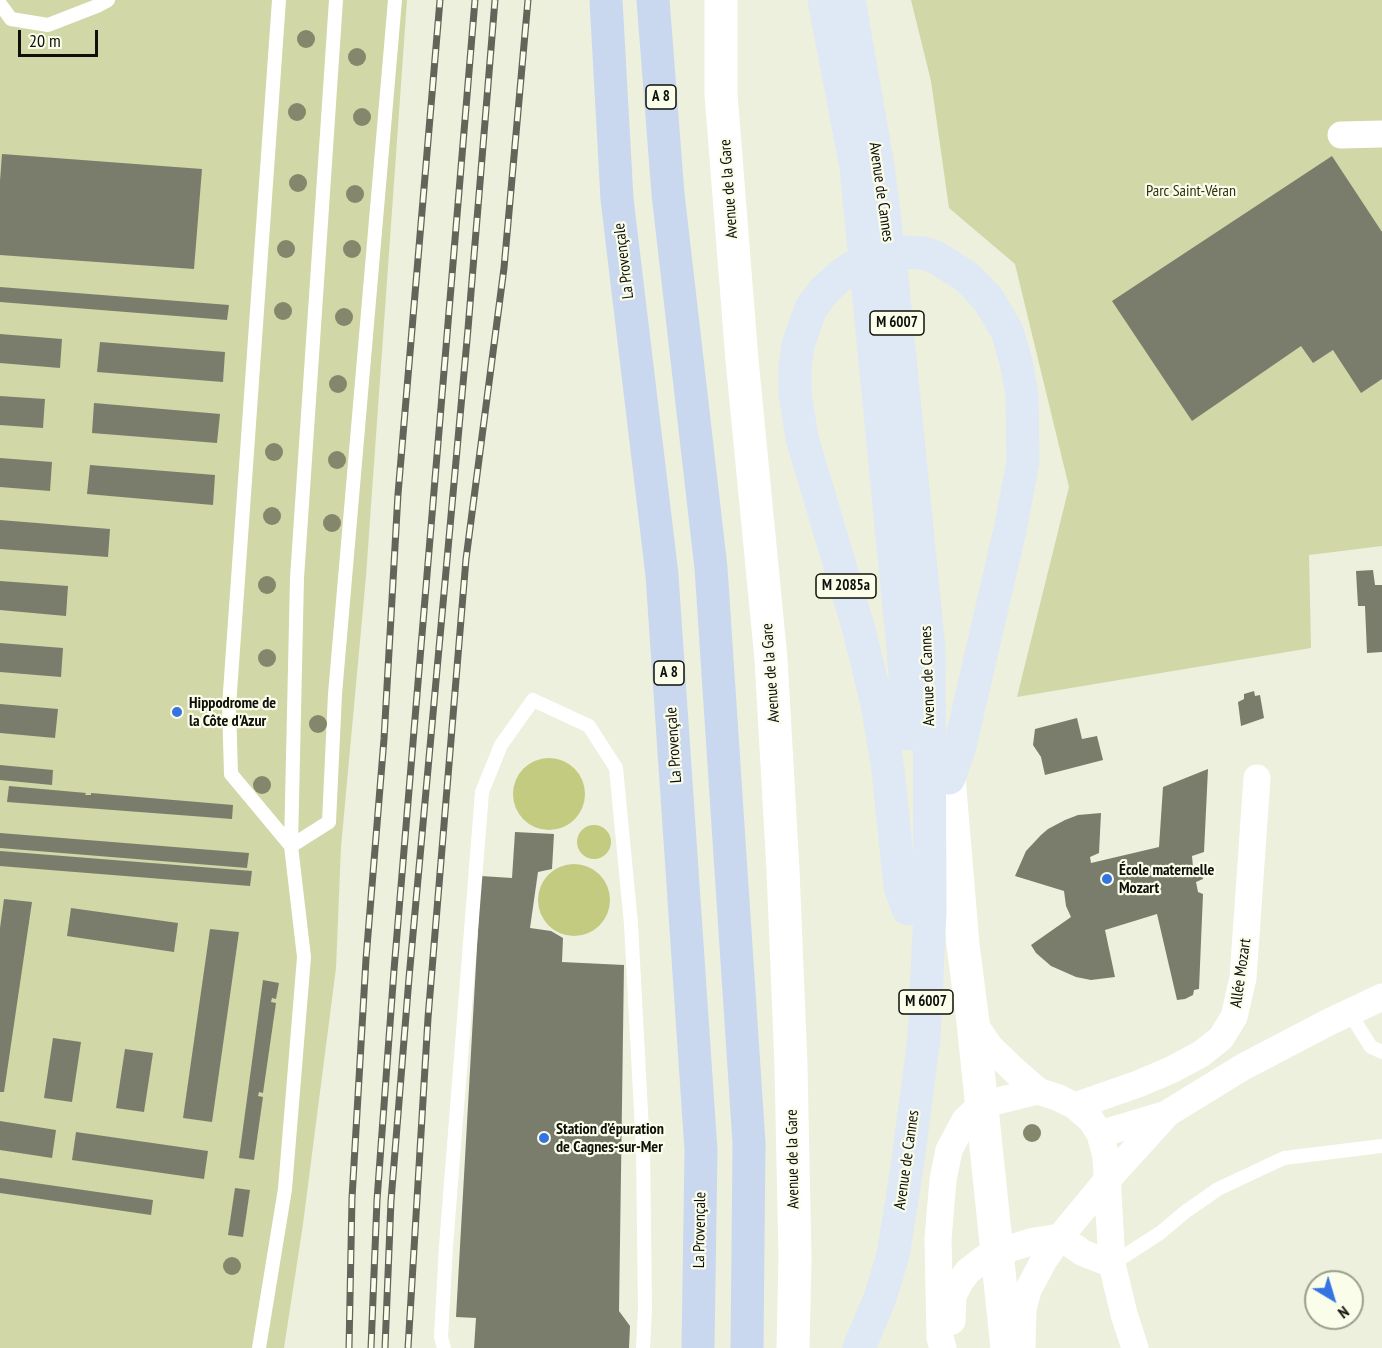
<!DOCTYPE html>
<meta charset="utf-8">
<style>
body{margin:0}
#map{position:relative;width:1382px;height:1348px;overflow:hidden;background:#edf0dd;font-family:"PT Sans Narrow",sans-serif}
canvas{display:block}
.north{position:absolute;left:1304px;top:1270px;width:60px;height:60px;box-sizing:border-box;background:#fafdea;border:2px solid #9c9e90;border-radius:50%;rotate:142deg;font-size:16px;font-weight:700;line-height:24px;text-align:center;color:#0f100a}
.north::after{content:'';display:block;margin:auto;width:21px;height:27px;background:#3474e2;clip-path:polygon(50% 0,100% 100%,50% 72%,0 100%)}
.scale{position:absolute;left:18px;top:30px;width:80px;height:27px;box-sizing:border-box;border:3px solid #0f100a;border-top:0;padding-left:8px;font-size:18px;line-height:21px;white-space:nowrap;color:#0f100a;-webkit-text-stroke:4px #fafdea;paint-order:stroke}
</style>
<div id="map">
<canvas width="1382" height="1348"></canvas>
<div class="north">N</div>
<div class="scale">20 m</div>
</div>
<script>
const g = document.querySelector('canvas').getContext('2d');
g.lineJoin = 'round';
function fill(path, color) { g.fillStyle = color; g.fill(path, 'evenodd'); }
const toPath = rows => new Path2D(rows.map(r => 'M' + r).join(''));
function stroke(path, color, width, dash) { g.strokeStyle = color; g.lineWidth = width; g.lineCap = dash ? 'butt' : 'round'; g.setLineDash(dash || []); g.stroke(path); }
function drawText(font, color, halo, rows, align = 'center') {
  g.font = font + ' "PT Sans Narrow",sans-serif'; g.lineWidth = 4.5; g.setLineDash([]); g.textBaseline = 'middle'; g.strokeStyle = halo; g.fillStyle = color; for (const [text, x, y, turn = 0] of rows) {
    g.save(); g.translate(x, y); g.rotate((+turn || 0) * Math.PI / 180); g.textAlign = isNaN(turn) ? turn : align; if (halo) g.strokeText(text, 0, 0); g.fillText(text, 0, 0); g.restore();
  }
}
fill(toPath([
 [0,0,407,0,366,576,341,847,336,968,303,1224,284,1348,0,1348],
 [911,0,1382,0,1382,546,1309,555,1311,648,1017,697,1069,487,1015,264,949,208,931,81]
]), '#d1d7a6');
fill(toPath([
 '513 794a36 36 0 1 1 72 0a36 36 0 1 1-72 0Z',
 '577 842a17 17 0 1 1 34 0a17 17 0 1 1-34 0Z',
 '538 900a36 36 0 1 1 72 0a36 36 0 1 1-72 0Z'
]), '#c2cb7f');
fill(toPath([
 [2,154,202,169,194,269,0,255,0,181],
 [1332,156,1382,232,1382,379,1361,393,1333,350,1313,363,1301,346,1192,421,1112,301],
 [0,287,229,305,227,320,0,302],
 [0,334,62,339,60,368,0,363],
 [100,342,225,352,223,382,97,372],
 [0,396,45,399,43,428,0,425],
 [94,403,220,414,217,443,92,433],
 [0,458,52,462,50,491,0,487],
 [90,465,215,475,213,505,87,494],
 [0,520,110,529,108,557,0,549],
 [1373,570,1375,585,1382,585,1382,652,1367,653,1365,606,1358,606,1356,571],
 [0,581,68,586,66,616,0,610],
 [0,643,63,648,61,677,0,672],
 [1254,691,1255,696,1260,695,1264,718,1241,726,1238,702,1244,699,1244,694],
 [0,704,58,709,55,738,0,733],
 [1077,718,1082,739,1097,736,1103,760,1045,775,1041,757,1033,745,1035,729],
 [0,765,53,770,52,785,0,780],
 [1208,769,1204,852,1192,856,1193,867,1200,865,1203,879,1196,882,1198,892,1203,894,1199,989,1194,990,1193,995,1185,999,1177,1000,1157,914,1105,930,1115,977,1091,980,1076,977,1051,966,1036,953,1031,945,1071,917,1066,906,1064,891,1015,876,1026,851,1041,835,1048,829,1065,820,1078,815,1101,813,1099,853,1090,857,1091,863,1159,847,1163,787],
 [9,786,86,793,85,795,91,795,91,793,233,805,232,819,7,802],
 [515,832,554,834,552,869,538,872,530,928,551,931,563,938,562,962,624,965,619,1311,630,1326,629,1348,474,1348,476,1318,456,1317,481,876,512,878],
 [0,833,249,853,247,868,0,848],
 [0,851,252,871,250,886,0,866],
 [4,899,32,902,4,1092,0,1092,0,928],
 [71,908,178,923,174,952,67,936],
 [210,929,239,932,212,1122,183,1118],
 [263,980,279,983,276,999,272,998,271,1002,276,1003,263,1093,259,1092,258,1096,263,1097,254,1160,239,1158],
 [53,1038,81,1042,72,1102,44,1098],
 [125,1049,153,1053,144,1112,116,1108],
 [0,1121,56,1130,52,1158,0,1150],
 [76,1132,208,1151,204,1179,72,1160],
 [0,1178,153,1200,151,1215,0,1193],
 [235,1188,250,1190,243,1237,228,1235]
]), '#7b7d6c');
stroke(toPath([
 [279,0,229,706,231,774,291,846,329,822,335,694,395,0],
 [0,4,11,19,48,25,97,6,108,0],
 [1349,1012,1371,1047,1382,1052],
 [1112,1264,1160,1233,1185,1212,1218,1189,1284,1158,1382,1146],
 [259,1348,285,1189,304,957,291,846,297,578,336,0],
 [444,1348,441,1337,446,1246,482,792,501,745,533,700,589,726,616,768,631,924,643,1149,645,1309,643,1348]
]), '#fff', 14);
stroke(toPath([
 [1341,135,1382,134],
 [973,1022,990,1047,1015,1071,1038,1091,1059,1098,1075,1106,1091,1120,1100,1134,1106,1157,1112,1264,1124,1314,1135,1348],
 [1075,1106,1138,1084,1171,1070,1201,1054,1221,1038,1234,1017,1243,978,1257,778],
 [1100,1134,1167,1114],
 [952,1321,953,1296,960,1282,968,1271,985,1258,998,1252,1034,1241,1060,1237,1083,1253,1112,1264],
 [943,1348,940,1338,938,1239,943,1180,949,1150,965,1120,981,1105,1038,1091],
 [1022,1348,1023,1309,1028,1290,1044,1260,1060,1237,1108,1179,1168,1113,1243,1067,1329,1022,1382,997]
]), '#fff', 27);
stroke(toPath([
 [721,0,721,94,742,360,771,659,783,870,791,1065,795,1258,793,1348],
 [944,748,949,778,963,945,973,1022,1007,1348]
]), '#fff', 33);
stroke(toPath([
 [824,0,856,167,903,648,909,734],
 [849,0,878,166,892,279,929,649,930,911,924,1038,907,1168,893,1255,880,1298,859,1348],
 [908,909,900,886,888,770,877,704,859,630,802,438,795,393,795,368,798,345,811,308,823,292,839,277,853,267,878,256,896,252,924,253,937,258,967,277,988,299,1007,331,1016,362,1022,394,1023,461,1010,530,960,746,949,778]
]), '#dfe8f5', 33);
stroke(toPath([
 [606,0,617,199,662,575,701,1150,698,1348],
 [653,0,668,194,711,568,749,1143,747,1348]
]), '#cad8ef', 33);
const rail = toPath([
 [349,1348,352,1198,366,959,384,739,398,494,440,0],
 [371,1348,377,1200,394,970,475,0],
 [385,1348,391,1201,409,978,468,329,495,0],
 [408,1348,428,1018,466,559,504,268,528,0]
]);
stroke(rail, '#63655a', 7);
stroke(rail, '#fafdea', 4.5, [14]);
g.fillStyle = '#84876c';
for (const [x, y] of [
 [306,39],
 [357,57],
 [297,112],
 [362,117],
 [298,183],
 [355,194],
 [286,249],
 [352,249],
 [283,311],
 [344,317],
 [338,384],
 [274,452],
 [337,460],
 [272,516],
 [332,523],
 [267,585],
 [267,658],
 [318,724],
 [262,785],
 [1032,1133],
 [232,1266]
]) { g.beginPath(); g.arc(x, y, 9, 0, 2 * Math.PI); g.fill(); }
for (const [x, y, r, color] of [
 [177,712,6,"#3474e2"],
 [1107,879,6,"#3474e2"],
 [544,1138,6,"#3474e2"]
]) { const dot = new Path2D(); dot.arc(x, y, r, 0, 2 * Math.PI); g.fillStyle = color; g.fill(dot); stroke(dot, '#fafdea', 2); }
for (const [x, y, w] of [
 [661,97,30],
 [897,323,54],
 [846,586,60],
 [669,673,30],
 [926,1002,54]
]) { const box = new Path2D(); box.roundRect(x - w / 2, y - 12, w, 24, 4.5); g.fillStyle = '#fafdea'; g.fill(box); stroke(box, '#0f100a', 1.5); }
drawText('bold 15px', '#0f100a', null, [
 ["A 8",661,97],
 ["M 6007",897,323],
 ["M 2085a",846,586],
 ["A 8",669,673],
 ["M 6007",926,1002]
]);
drawText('16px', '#0f100a', '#fafdea', [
 ["Avenue de la Gare",729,189,-94],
 ["Avenue de Cannes",881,192,82],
 ["La Provençale",624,261,-97],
 ["Avenue de la Gare",771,673,-94],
 ["Avenue de Cannes",928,676,-92],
 ["La Provençale",674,745,-94],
 ["Allée Mozart",1241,973,-82],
 ["Avenue de la Gare",793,1159,-91],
 ["Avenue de Cannes",907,1160,-82],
 ["La Provençale",700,1230,-89]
]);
drawText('16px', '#2e3110', '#fafdea', [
 ["Parc Saint-Véran",1191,191]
]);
drawText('bold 16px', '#0f100a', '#fafdea', [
 ["Hippodrome de",189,703],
 ["la Côte d'Azur",189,721],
 ["École maternelle",1119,870],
 ["Mozart",1119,888],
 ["Station d’épuration",556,1129],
 ["de Cagnes-sur-Mer",556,1147]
], 'left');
</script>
